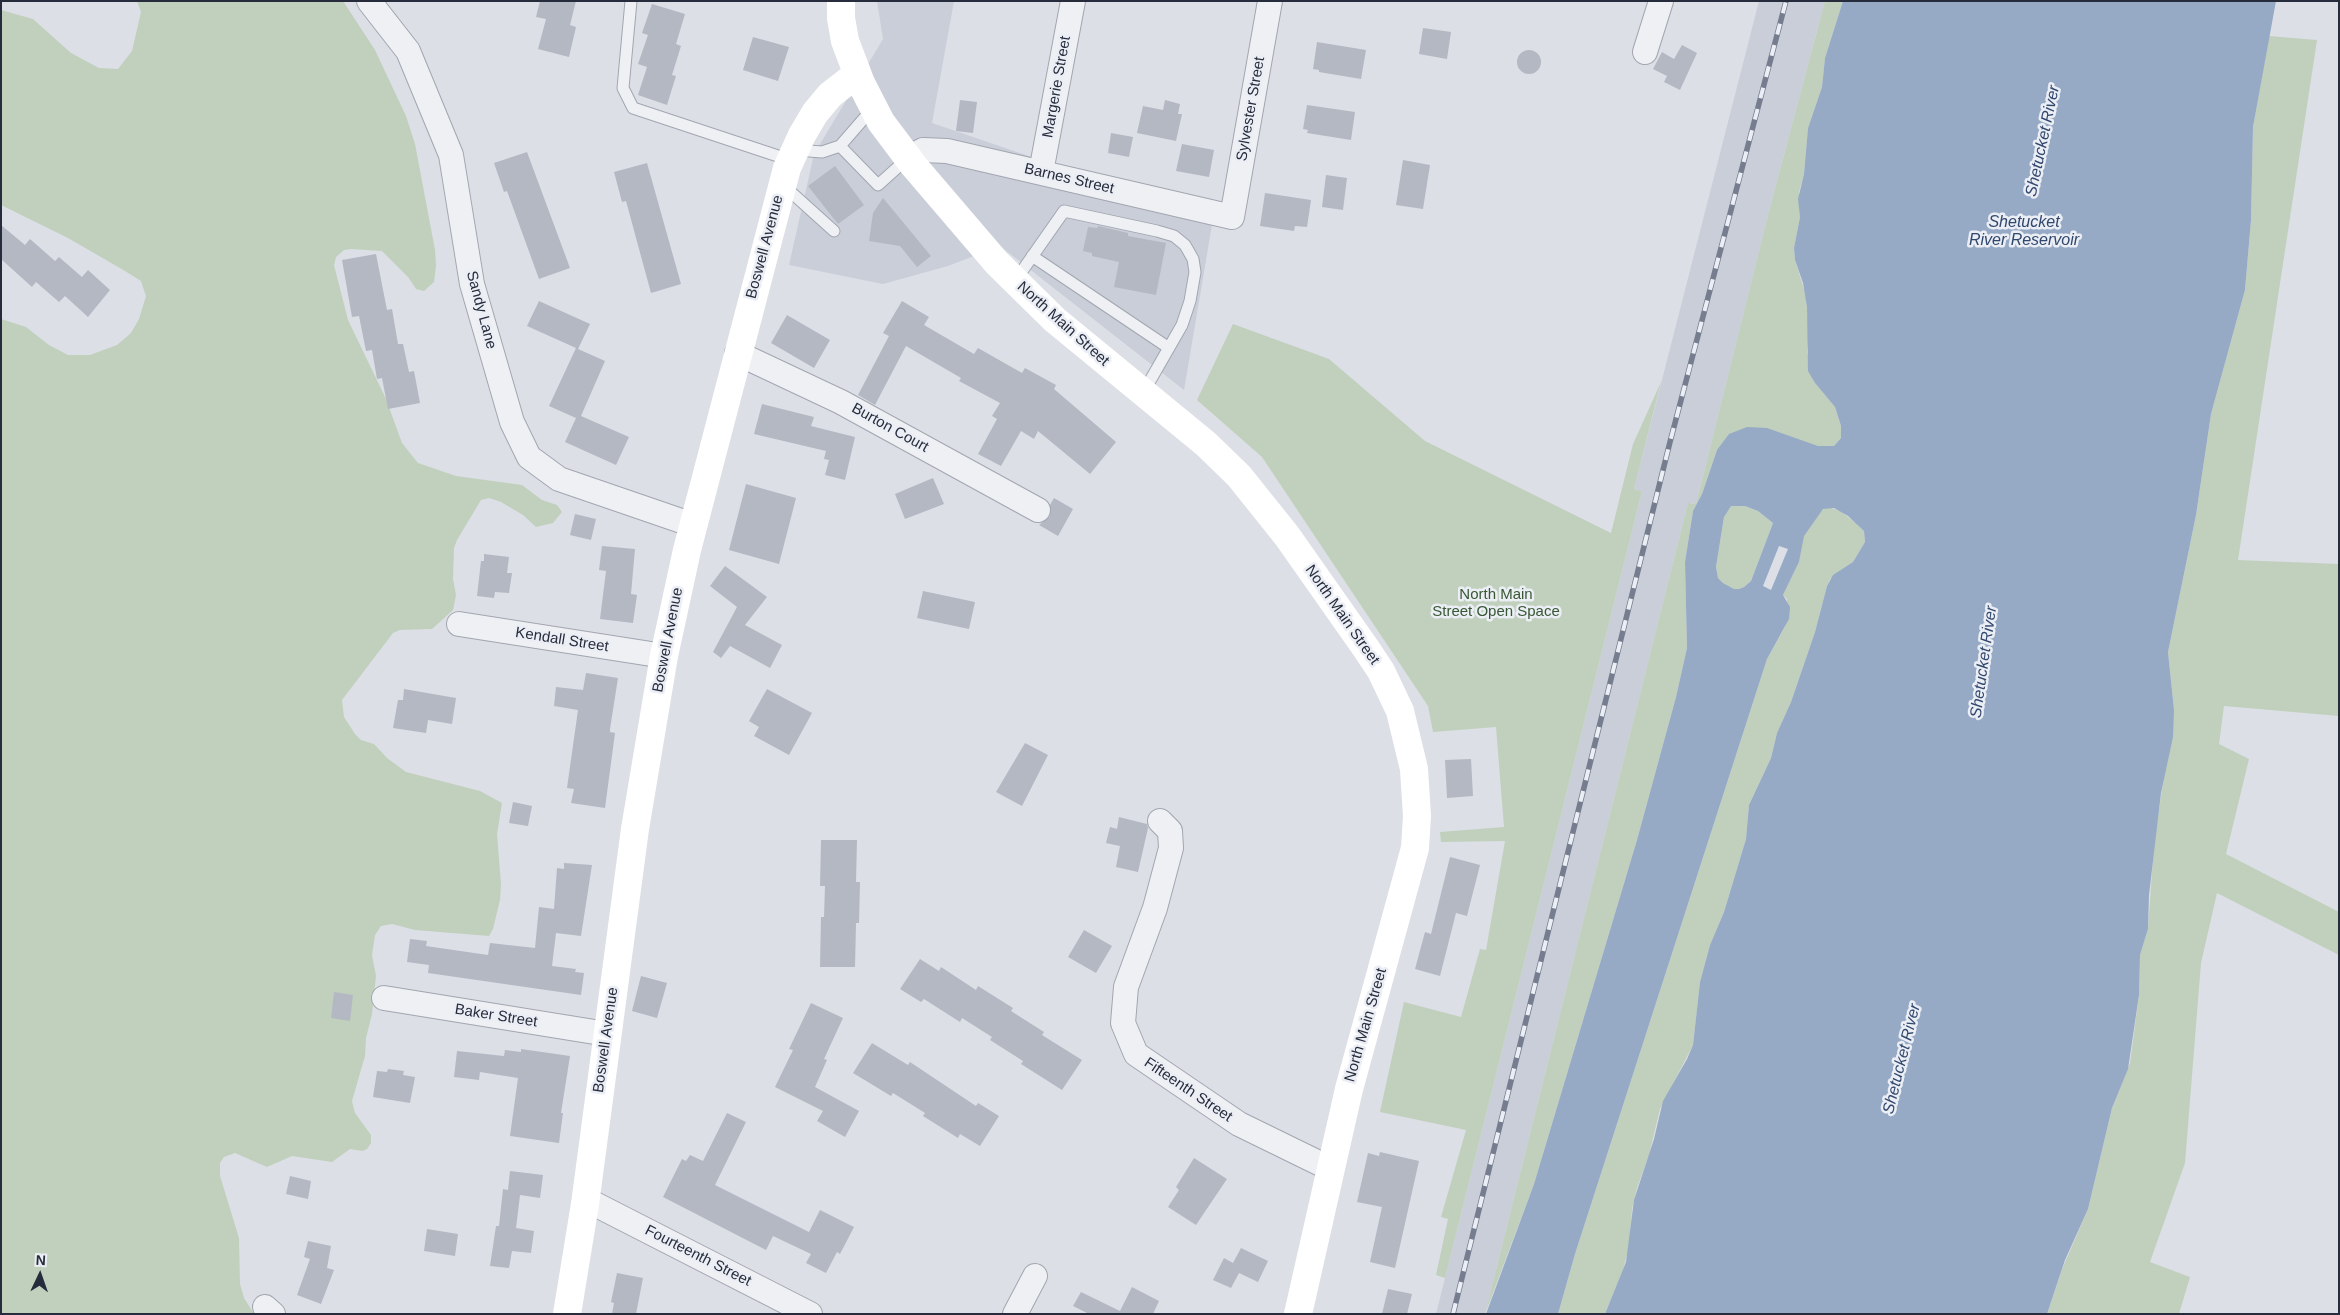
<!DOCTYPE html>
<style>
body{margin:0}
#map{position:relative;width:2340px;height:1315px;overflow:hidden;background:#dcdfe6;font-family:Arial,sans-serif}
canvas{display:block}
.frame{position:absolute;inset:0;border:2px solid #262c3c;pointer-events:none}
.north{position:absolute;left:15px;top:1250px;width:50px;height:50px;-webkit-text-stroke:4px #ebeef4;paint-order:stroke;rotate:3deg;font-size:14px;font-weight:700;line-height:20px;text-align:center;color:#262c3c}
.north::after{content:'';display:block;margin:auto;width:18px;height:22px;background:#262c3c;clip-path:polygon(50% 0,100% 100%,50% 72%,0 100%)}
</style>
<div id="map">
<canvas width="2340" height="1315"></canvas>
<div class="frame"></div>
<div class="north">N</div>
</div>
<script>
const g = document.querySelector('canvas').getContext('2d');
g.lineJoin = 'round';
function fill(path, color) { g.fillStyle = color; g.fill(path, 'evenodd'); }
const toPath = rows => new Path2D(rows.map(r => 'M' + r).join(''));
function stroke(path, color, width, dash) { g.strokeStyle = color; g.lineWidth = width; g.lineCap = dash ? 'butt' : 'round'; g.setLineDash(dash || []); g.stroke(path); }
function drawText(font, color, halo, rows, align = 'center') {
  g.font = font + ' Arial,sans-serif'; g.lineWidth = 5; g.setLineDash([]); g.textBaseline = 'middle'; g.strokeStyle = halo; g.fillStyle = color; for (const [text, x, y, turn = 0] of rows) {
    g.save(); g.translate(x, y); g.rotate((+turn || 0) * Math.PI / 180); g.textAlign = isNaN(turn) ? turn : align; if (halo) g.strokeText(text, 0, 0); g.fillText(text, 0, 0); g.restore();
  }
}
fill(toPath([
 [877,1,954,1,932,123,1213,219,1184,390,1000,246,948,266,883,284,789,265,814,154,883,39],
 [1759,1,1825,1,1768,215,1696,504,1688,503,1485,1314,1436,1314,1642,491,1634,489]
]), '#caced8');
fill(toPath([
 [137,1,343,1,375,50,406,116,415,144,435,250,436,266,434,282,424,291,416,289,408,277,382,251,351,249,344,250,336,257,334,265,348,320,386,399,402,443,418,463,456,476,522,485,542,500,557,505,562,512,553,523,536,527,523,515,501,502,489,498,481,500,457,540,454,548,453,579,456,595,453,610,432,629,400,630,393,633,342,700,344,717,355,734,361,740,374,744,387,758,406,772,480,791,502,803,497,834,501,884,500,900,493,929,489,936,415,930,392,924,381,926,375,935,372,955,376,976,372,1014,366,1038,365,1056,352,1101,355,1113,371,1135,371,1143,367,1149,363,1151,350,1149,332,1162,292,1156,267,1167,235,1153,224,1157,220,1163,220,1176,239,1238,240,1284,244,1298,254,1314,1,1314,1,319,26,327,49,345,68,355,90,355,117,345,131,333,139,319,146,296,141,281,125,271,68,238,1,205,1,10,33,19,71,53,99,68,118,69,132,51,141,12],
 [1825,1,1843,1,1825,58,1822,87,1808,128,1804,174,1799,192,1800,217,1794,248,1795,260,1806,296,1809,334,1807,352,1815,383,1835,407,1841,426,1841,438,1834,446,1818,446,1807,443,1717,450,1702,494,1693,511,1685,562,1687,648,1676,697,1637,840,1534,1184,1485,1314,1688,503,1696,504,1768,215],
 [2269,36,2317,40,2238,560,2339,564,2339,716,2224,706,2219,744,2249,759,2226,854,2339,912,2339,955,2217,893,2201,963,2185,1163,2150,1262,2190,1277,2179,1314,2047,1314,2063,1267,2088,1209,2112,1108,2130,1063,2139,995,2140,955,2148,929,2154,843,2174,710,2168,652,2196,515,2211,414,2245,290,2251,220,2253,127],
 [1233,324,1329,359,1425,441,1611,533,1633,444,1661,382,1634,489,1642,491,1445,1278,1436,1275,1448,1219,1441,1217,1466,1130,1380,1112,1404,1002,1461,1017,1480,949,1486,950,1505,841,1441,842,1440,832,1504,827,1496,727,1433,732,1428,706,1262,457,1197,400],
 [1730,506,1745,506,1758,511,1773,523,1751,581,1744,587,1739,589,1734,589,1723,583,1718,578,1716,567,1724,517],
 [1828,507,1840,511,1856,523,1864,531,1865,542,1853,562,1830,579,1827,586,1815,632,1791,702,1777,733,1771,758,1749,805,1746,839,1724,912,1710,945,1700,982,1693,1045,1660,1109,1649,1155,1637,1188,1632,1209,1629,1247,1623,1270,1605,1314,1558,1314,1575,1254,1767,659,1785,627,1787,599,1783,595,1799,562,1803,536,1818,512]
]), '#c0d0bd');
fill(toPath([
 [1843,1,2276,1,2253,127,2251,220,2245,290,2211,414,2196,515,2168,652,2174,710,2173,737,2161,793,2149,895,2148,929,2140,955,2139,995,2128,1069,2112,1108,2088,1209,2065,1260,2047,1314,1605,1314,1626,1262,1634,1200,1654,1139,1663,1101,1687,1059,1693,1045,1700,982,1710,945,1724,912,1746,839,1749,805,1771,758,1777,733,1791,702,1815,632,1827,586,1833,575,1853,562,1865,542,1864,531,1848,516,1834,508,1823,509,1804,536,1799,562,1783,595,1790,607,1789,619,1767,659,1575,1254,1558,1314,1486,1314,1534,1184,1637,840,1676,697,1687,648,1685,562,1693,511,1702,494,1717,450,1729,434,1747,427,1767,428,1818,446,1834,446,1841,438,1841,426,1835,407,1815,383,1808,371,1807,307,1803,283,1795,260,1794,248,1800,217,1798,199,1804,174,1808,128,1822,87,1825,58],
 [1731,506,1745,506,1758,511,1773,523,1751,581,1744,587,1739,589,1734,589,1723,583,1718,578,1716,567,1724,517],
 [1779,546,1788,549,1771,590,1763,586]
]), '#96aac6');
fill(toPath([
 [540,1,576,1,570,25,576,27,569,57,538,49,546,19,536,17],
 [652,4,685,14,676,44,681,46,672,75,676,76,667,105,638,95,647,67,638,64,648,35,642,33],
 [1423,28,1451,32,1447,59,1419,54],
 [753,37,789,47,778,81,743,70],
 [1317,42,1366,50,1361,79,1319,72,1319,70,1313,69],
 [1682,45,1697,53,1680,90,1664,82,1667,76,1653,69,1662,52,1674,59],
 '1517 62a12 12 0 1 1 24 0a12 12 0 1 1-24 0Z',
 [960,100,977,102,973,133,956,131],
 [1165,100,1180,104,1178,114,1182,114,1176,141,1137,133,1143,106,1163,110],
 [1307,105,1355,112,1351,140,1307,133,1308,130,1303,129],
 [1111,133,1133,137,1129,157,1108,153],
 [1182,144,1214,150,1209,177,1176,171],
 [527,152,570,268,539,279,507,191,504,192,494,163],
 [1403,160,1430,165,1423,209,1396,205],
 [647,163,681,284,651,293,626,201,622,202,614,172],
 [835,166,864,205,838,224,808,186],
 [1326,175,1347,178,1343,210,1322,207],
 [1265,193,1311,200,1307,227,1295,226,1294,231,1260,226],
 [883,198,931,256,917,267,900,246,869,241,873,213],
 [1,225,25,245,30,239,55,261,59,257,82,277,88,270,110,290,88,317,65,296,59,302,36,282,32,287,1,259],
 [1098,226,1128,233,1128,236,1166,243,1156,295,1114,287,1119,262,1092,256,1092,253,1083,251,1088,227,1097,228],
 [376,254,387,310,392,309,398,344,403,344,409,372,414,371,420,403,388,409,382,378,377,379,372,350,366,351,359,316,352,317,342,260],
 [539,301,590,324,578,349,605,361,581,416,629,437,616,465,565,442,576,418,549,406,576,348,527,326],
 [902,301,929,317,924,325,974,354,978,348,1022,373,1025,368,1056,385,1054,389,1116,442,1090,474,1038,431,1034,439,1021,431,1001,466,978,454,997,419,992,416,1000,403,959,381,961,378,906,346,875,405,858,395,889,336,883,333],
 [787,315,830,340,814,368,771,343],
 [762,404,814,417,811,426,855,437,845,480,825,475,829,460,824,459,826,451,754,434],
 [933,478,944,504,905,519,895,494],
 [746,484,796,498,779,564,729,550],
 [1054,498,1073,509,1058,536,1039,525,1050,516,1050,505],
 [575,514,596,519,591,540,570,535],
 [602,546,635,549,631,594,637,595,633,623,600,619,606,571,599,570],
 [484,554,509,557,507,573,512,573,509,593,495,592,494,598,477,596,481,561,484,561],
 [725,566,767,597,745,625,782,645,770,668,730,646,721,658,713,652,737,607,710,586],
 [923,591,975,602,969,629,917,618],
 [586,673,618,678,610,729,610,732,615,733,605,808,571,803,574,789,567,788,578,710,554,706,556,687,583,690],
 [404,689,456,698,452,724,428,720,426,733,393,728,398,700,403,700],
 [767,689,812,713,789,755,754,736,759,727,749,721],
 [1025,743,1048,755,1022,806,996,792],
 [1471,759,1473,796,1447,798,1445,760],
 [513,802,532,806,528,826,509,823],
 [1119,817,1147,824,1148,828,1138,872,1116,867,1120,846,1106,843,1110,827,1117,829],
 [821,840,857,840,856,882,860,882,859,923,856,923,855,967,820,967,821,917,824,917,825,886,820,886],
 [1450,857,1480,865,1467,916,1456,913,1440,976,1415,969,1425,932,1431,934],
 [564,863,592,865,581,936,556,933,552,966,576,969,575,972,584,973,581,995,428,973,429,965,407,962,410,939,427,941,426,946,488,955,490,943,535,948,539,907,554,909,557,868,564,869],
 [1084,930,1112,946,1096,973,1068,957],
 [920,959,939,971,941,967,976,990,978,986,1013,1008,1011,1011,1044,1032,1042,1035,1082,1060,1062,1090,1021,1064,1023,1061,990,1040,992,1037,962,1018,960,1022,924,999,921,1002,900,989],
 [641,976,667,983,657,1018,632,1011],
 [334,992,353,995,350,1021,331,1018],
 [811,1003,843,1018,824,1059,827,1060,815,1087,859,1111,845,1137,817,1121,823,1111,775,1087,793,1050,789,1049],
 [872,1043,908,1065,910,1062,976,1106,978,1103,999,1116,980,1146,960,1134,958,1138,923,1116,925,1113,893,1093,891,1096,853,1073],
 [521,1049,570,1056,561,1113,563,1113,559,1143,510,1136,518,1078,480,1072,479,1080,454,1077,457,1051,504,1056,505,1050,521,1052],
 [388,1069,404,1071,403,1075,415,1077,410,1103,373,1097,377,1071,387,1072],
 [727,1113,746,1122,715,1185,809,1232,820,1210,854,1227,840,1254,837,1252,826,1273,806,1263,811,1254,773,1236,766,1250,663,1197,682,1159,686,1161,690,1155,703,1161],
 [1380,1152,1419,1161,1395,1268,1370,1262,1382,1207,1357,1202,1368,1153,1379,1156],
 [1194,1158,1227,1179,1196,1225,1168,1207,1179,1190,1176,1187],
 [510,1171,543,1175,540,1198,520,1195,516,1228,534,1231,531,1253,512,1251,509,1268,490,1266,496,1226,499,1226,503,1189,508,1190],
 [290,1176,311,1181,308,1199,286,1194],
 [427,1229,458,1234,455,1256,424,1251],
 [308,1241,331,1246,327,1268,334,1270,321,1304,297,1295,310,1259,304,1257],
 [1241,1248,1268,1261,1258,1282,1239,1273,1231,1288,1213,1280,1224,1258,1233,1263],
 [617,1273,643,1278,636,1314,612,1314,614,1303,611,1302],
 [1132,1287,1159,1301,1153,1314,1089,1314,1073,1306,1081,1292,1120,1311],
 [1388,1289,1412,1294,1407,1314,1382,1314]
]), '#b3b8c2');
const lane = toPath([
 [631,1,623,88,633,108,790,160],
 [873,108,840,146,878,185,908,158],
 [796,150,822,152,840,146],
 [783,185,834,231],
 [1032,256,1169,348],
 [1015,281,1064,211,1157,231,1174,236,1185,245,1193,259,1195,272,1190,301,1182,325,1143,393]
]);
const street = toPath([
 [369,1,408,51,451,155,472,284,512,422,529,457,559,479,693,525],
 [1645,52,1661,1],
 [908,158,923,150,947,151,1232,217,1270,1],
 [1041,172,1073,1],
 [737,353,841,402,1038,510],
 [459,624,664,656],
 [1160,821,1170,831,1171,848,1155,908,1126,987,1123,1023,1136,1054,1239,1124,1329,1168],
 [384,998,607,1034],
 [585,1199,810,1314],
 [265,1307,273,1314],
 [1015,1314,1035,1276]
]);
stroke(lane, '#a2a6b0', 13);
stroke(street, '#a2a6b0', 26);
stroke(lane, '#eef0f4', 11);
stroke(street, '#eef0f4', 24);
stroke(toPath([
 [841,1,841,18,845,41,861,83,881,122,914,166,997,263,1055,320,1206,444,1239,476,1287,536,1365,647,1381,671,1400,711,1414,769,1417,816,1415,848,1349,1089,1298,1314],
 [567,1314,585,1204,635,829,664,656,687,550,787,168,802,135,815,113,830,95,857,74]
]), '#fff', 28);
const rail = toPath([
 [1453,1314,1670,442,1786,1]
]);
stroke(rail, '#757d8f', 5.5);
stroke(rail, '#ebeef4', 4, [11]);
drawText('15px', '#262c3c', '#ebeef4', [
 ["Margerie Street",1057,87,-80],
 ["Sylvester Street",1251,109,-80],
 ["Barnes Street",1069,179,13],
 ["Boswell Avenue",765,247,-75],
 ["Sandy Lane",481,310,75],
 ["North Main Street",1063,324,42],
 ["Burton Court",890,428,29],
 ["North Main Street",1342,615,55],
 ["Kendall Street",562,640,9],
 ["Boswell Avenue",668,640,-79],
 ["Baker Street",496,1016,9],
 ["North Main Street",1366,1025,-74],
 ["Boswell Avenue",606,1040,-82],
 ["Fifteenth Street",1188,1090,34],
 ["Fourteenth Street",698,1256,27]
]);
drawText('15px', '#385733', '#ebeef4', [
 ["North Main",1496,595],
 ["Street Open Space",1496,612]
]);
drawText('italic 16px', '#31486e', '#ebeef4', [
 ["Shetucket River",2043,141,-78],
 ["Shetucket",2024,223],
 ["River Reservoir",2024,241],
 ["Shetucket River",1984,662,-82],
 ["Shetucket River",1902,1059,-76]
]);
</script>
